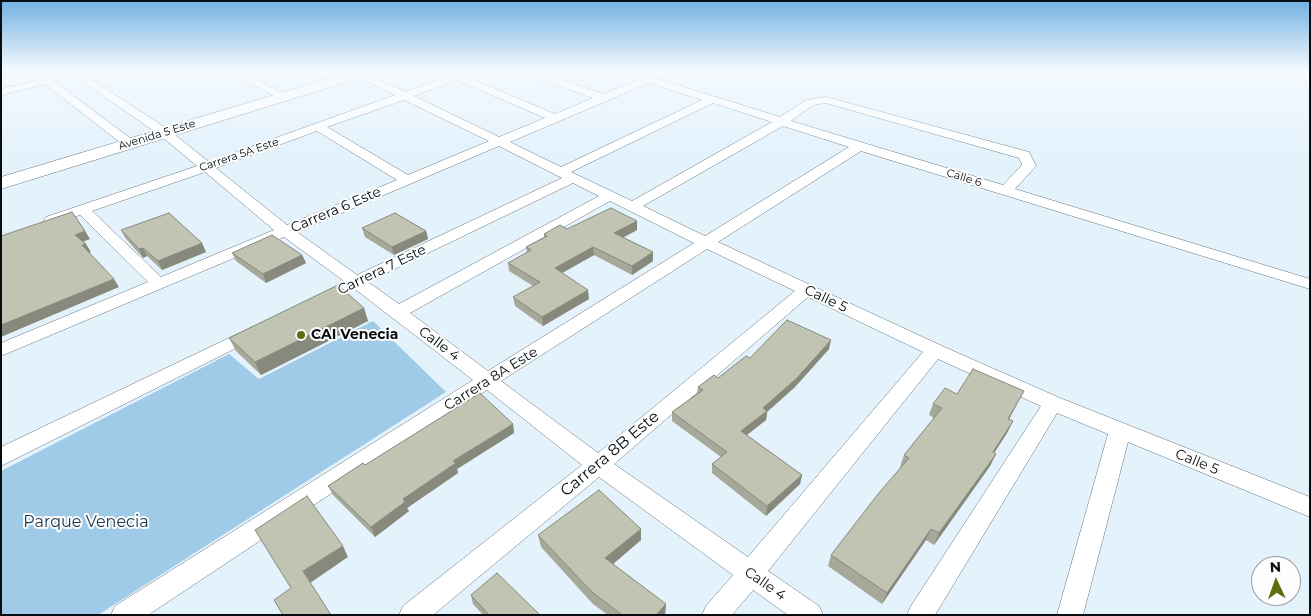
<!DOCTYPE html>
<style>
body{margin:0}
#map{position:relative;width:1311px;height:616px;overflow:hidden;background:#e4f2fc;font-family:Montserrat,sans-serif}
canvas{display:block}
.frame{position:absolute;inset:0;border:2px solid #070d11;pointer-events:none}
.north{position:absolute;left:1251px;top:556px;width:50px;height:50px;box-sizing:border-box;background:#fdfdfd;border:1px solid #9b9d9f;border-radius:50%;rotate:357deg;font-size:14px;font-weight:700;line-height:20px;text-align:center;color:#070d11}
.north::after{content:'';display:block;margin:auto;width:18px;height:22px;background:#616c12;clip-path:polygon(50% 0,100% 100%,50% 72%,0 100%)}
</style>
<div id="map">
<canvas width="1311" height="616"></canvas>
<div class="frame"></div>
<div class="north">N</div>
</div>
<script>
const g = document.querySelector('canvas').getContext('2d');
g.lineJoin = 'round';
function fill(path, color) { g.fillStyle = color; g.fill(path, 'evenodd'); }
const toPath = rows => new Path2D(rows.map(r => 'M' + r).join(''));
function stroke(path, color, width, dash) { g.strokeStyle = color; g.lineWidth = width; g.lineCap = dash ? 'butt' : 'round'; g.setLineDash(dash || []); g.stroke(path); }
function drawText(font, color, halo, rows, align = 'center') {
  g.font = font + ' Montserrat,sans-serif'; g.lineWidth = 4; g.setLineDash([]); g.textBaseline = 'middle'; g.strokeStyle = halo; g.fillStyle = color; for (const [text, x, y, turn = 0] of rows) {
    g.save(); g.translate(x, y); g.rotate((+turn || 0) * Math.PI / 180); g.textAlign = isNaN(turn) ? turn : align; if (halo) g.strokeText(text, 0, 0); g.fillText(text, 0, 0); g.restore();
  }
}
fill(toPath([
 [373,321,446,392,98,615,1,615,1,471,229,354,259,379]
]), '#a0cbe8');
const street = toPath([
 [66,70,77,70,169,130,209,162,395,95,348,72,347,70,359,70,405,92,466,70,480,70,479,72,467,77,555,114,593,98,521,72,520,70,534,70,603,94,638,80,614,72,613,70,627,70,648,76,663,70,676,70,675,72,658,79,780,117,806,100,826,97,1029,152,1036,166,1015,189,1310,279,1310,289,861,151,718,242,942,346,1060,398,1310,497,1310,517,1128,442,1083,615,1057,615,1108,434,1057,413,935,615,907,615,911,606,1041,406,938,359,768,571,819,606,823,615,788,615,753,590,732,615,702,615,706,606,733,575,599,477,433,615,399,615,403,606,582,465,487,390,148,615,111,615,115,606,473,380,355,289,347,291,341,290,339,286,344,281,284,237,1,356,1,343,148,282,80,215,51,224,46,223,44,220,46,217,197,166,161,136,66,70],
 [457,80,545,118,499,137,414,96,457,80],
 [649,83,702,100,561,167,510,142,649,83],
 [404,100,489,141,408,175,327,127,404,100],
 [713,103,772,122,632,201,571,172,713,103],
 [826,103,1019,158,1022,165,1003,185,791,121,813,105,826,103],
 [783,126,849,147,705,236,643,206,783,126],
 [317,131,397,180,287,225,216,168,317,131],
 [499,146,562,178,357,275,297,232,499,146],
 [205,172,274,230,161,277,92,211,205,172],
 [573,183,599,196,399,304,368,282,573,183],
 [610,201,694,243,488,371,410,313,610,201],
 [707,249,795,291,598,453,501,381,707,249],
 [808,297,923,352,748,557,614,464,808,297],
 [226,70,238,70,290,97,284,100,280,99,226,70],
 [57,75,62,78,55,82,134,141,136,144,134,147,126,147,45,84,1,95,1,89,57,75],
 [252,327,258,329,261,333,258,337,1,466,1,447,252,327]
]);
const secondary = toPath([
 [357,70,378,70,376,73,1,189,1,177,357,70]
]);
stroke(street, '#64747f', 1);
stroke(secondary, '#64747f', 1);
fill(street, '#fff');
fill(secondary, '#fff');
fill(toPath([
 [362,228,426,231,428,239,394,255,365,237],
 [567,229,637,230,623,237,653,252,653,261,632,275,594,255,562,273,589,299,543,326,515,306,513,297,533,286,509,271,508,263,527,253,526,247,544,237,544,234],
 [121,230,206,252,162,270,147,256,143,258,126,239],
 [232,253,302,255,306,263,266,283,236,261],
 [364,308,368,321,261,375,236,351,229,338],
 [829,349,795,387,767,412,766,420,747,435,802,475,800,484,766,516,712,473,712,464,721,457,672,421,672,412,697,394,698,387,718,378,750,358],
 [1024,391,1009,419,1013,421,1007,433,994,453,996,454,990,466,934,545,926,540,882,604,828,566,831,555,901,467,900,467,904,455,934,418,929,415,933,404,957,394],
 [513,424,514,433,457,469,458,473,407,508,409,511,375,537,333,495,328,486,365,465],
 [641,529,641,540,613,564,666,604,665,615,608,615,593,604,541,547,538,535],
 [471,595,540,615,483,615,473,604]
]), '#a6a999');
fill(toPath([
 [637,221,637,230,615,242,614,233],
 [85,231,90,239,80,243,75,235],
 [426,231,428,239,394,255,392,247],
 [202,243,206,252,162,270,158,261],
 [86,244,91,252,87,254,82,245],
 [593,247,594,255,555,277,555,268],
 [143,248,147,256,143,258,139,249],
 [653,252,653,261,632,275,632,266],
 [302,255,306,263,266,283,263,274],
 [114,279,119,287,1,337,1,325],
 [588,290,589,299,543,326,542,317],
 [364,308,368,321,261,375,255,362],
 [831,340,829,349,795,387,767,412,766,420,740,440,741,431,763,408],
 [1024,391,1018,402,1003,431,1008,419],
 [1013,421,1007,433,987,464,993,452],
 [513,424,514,433,457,469,458,473,407,508,409,511,375,537,371,527,403,499,453,461],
 [996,454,990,466,934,545,939,533],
 [802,475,800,484,766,516,767,506],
 [641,529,641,540,606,570,605,558],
 [931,529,926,540,882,604,887,593],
 [343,546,348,557,310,583,303,571],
 [666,604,665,615,656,615]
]), '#87897d');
const building = toPath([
 [611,208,637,221,614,233,653,252,632,266,593,247,555,268,588,290,542,317,513,297,540,282,508,263,531,250,526,247,547,236,544,234,560,225,567,229,611,208],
 [72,212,85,231,75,235,86,244,82,245,114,279,1,325,1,236,72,212],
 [169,213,202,243,158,261,143,248,139,249,121,230,169,213],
 [395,213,426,231,392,247,362,228,395,213],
 [272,235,302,255,263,274,232,253,272,235],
 [338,285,364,308,255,362,229,338,338,285],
 [787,320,831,340,797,378,763,408,767,411,741,431,802,475,767,506,712,464,727,452,672,412,703,390,698,387,714,375,718,378,746,356,750,358,787,320],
 [973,369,1024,391,1008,419,1013,421,993,452,996,454,939,533,931,529,887,593,831,555,878,494,909,458,904,455,942,408,933,404,945,388,957,394,973,369],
 [480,393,513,424,453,461,456,463,403,499,405,502,371,527,328,486,363,463,365,465,480,393],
 [599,490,641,529,605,558,666,604,656,615,622,615,592,592,538,535,599,490],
 [307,496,343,546,303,571,331,615,283,615,274,600,291,588,255,530,307,496],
 [497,573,540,615,489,615,471,595,497,573]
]);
fill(building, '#c1c4b2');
stroke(building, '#87897d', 1);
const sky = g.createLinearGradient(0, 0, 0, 156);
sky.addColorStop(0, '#71b0e1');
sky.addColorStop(0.45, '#f3f9fe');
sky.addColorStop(1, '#f3f9fe00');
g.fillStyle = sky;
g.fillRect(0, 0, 1311, 156);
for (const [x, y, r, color] of [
 [301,335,5,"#616c12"]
]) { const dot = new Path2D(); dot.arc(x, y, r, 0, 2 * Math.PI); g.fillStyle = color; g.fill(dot); stroke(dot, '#fdfdfd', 2); }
drawText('11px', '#070d11', '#fdfdfd', [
 ["Avenida 5 Este",157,135,-17],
 ["Carrera 5A Este",239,155,-19],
 ["Calle 6",964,178,17]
]);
drawText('14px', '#070d11', '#fdfdfd', [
 ["Carrera 6 Este",336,210,-23],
 ["Carrera 7 Este",382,270,-26],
 ["Calle 5",826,299,25],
 ["Calle 4",439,344,37],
 ["Carrera 8A Este",491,379,-32],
 ["Calle 5",1197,462,22],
 ["Calle 4",765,584,35]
]);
drawText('bold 14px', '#070d11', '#fdfdfd', [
 ["CAI Venecia",311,335]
], 'left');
drawText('16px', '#070d11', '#fdfdfd', [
 ["Carrera 8B Este",610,454,-40]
]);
drawText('16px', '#15364a', '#fdfdfd', [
 ["Parque Venecia",86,522]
]);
</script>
